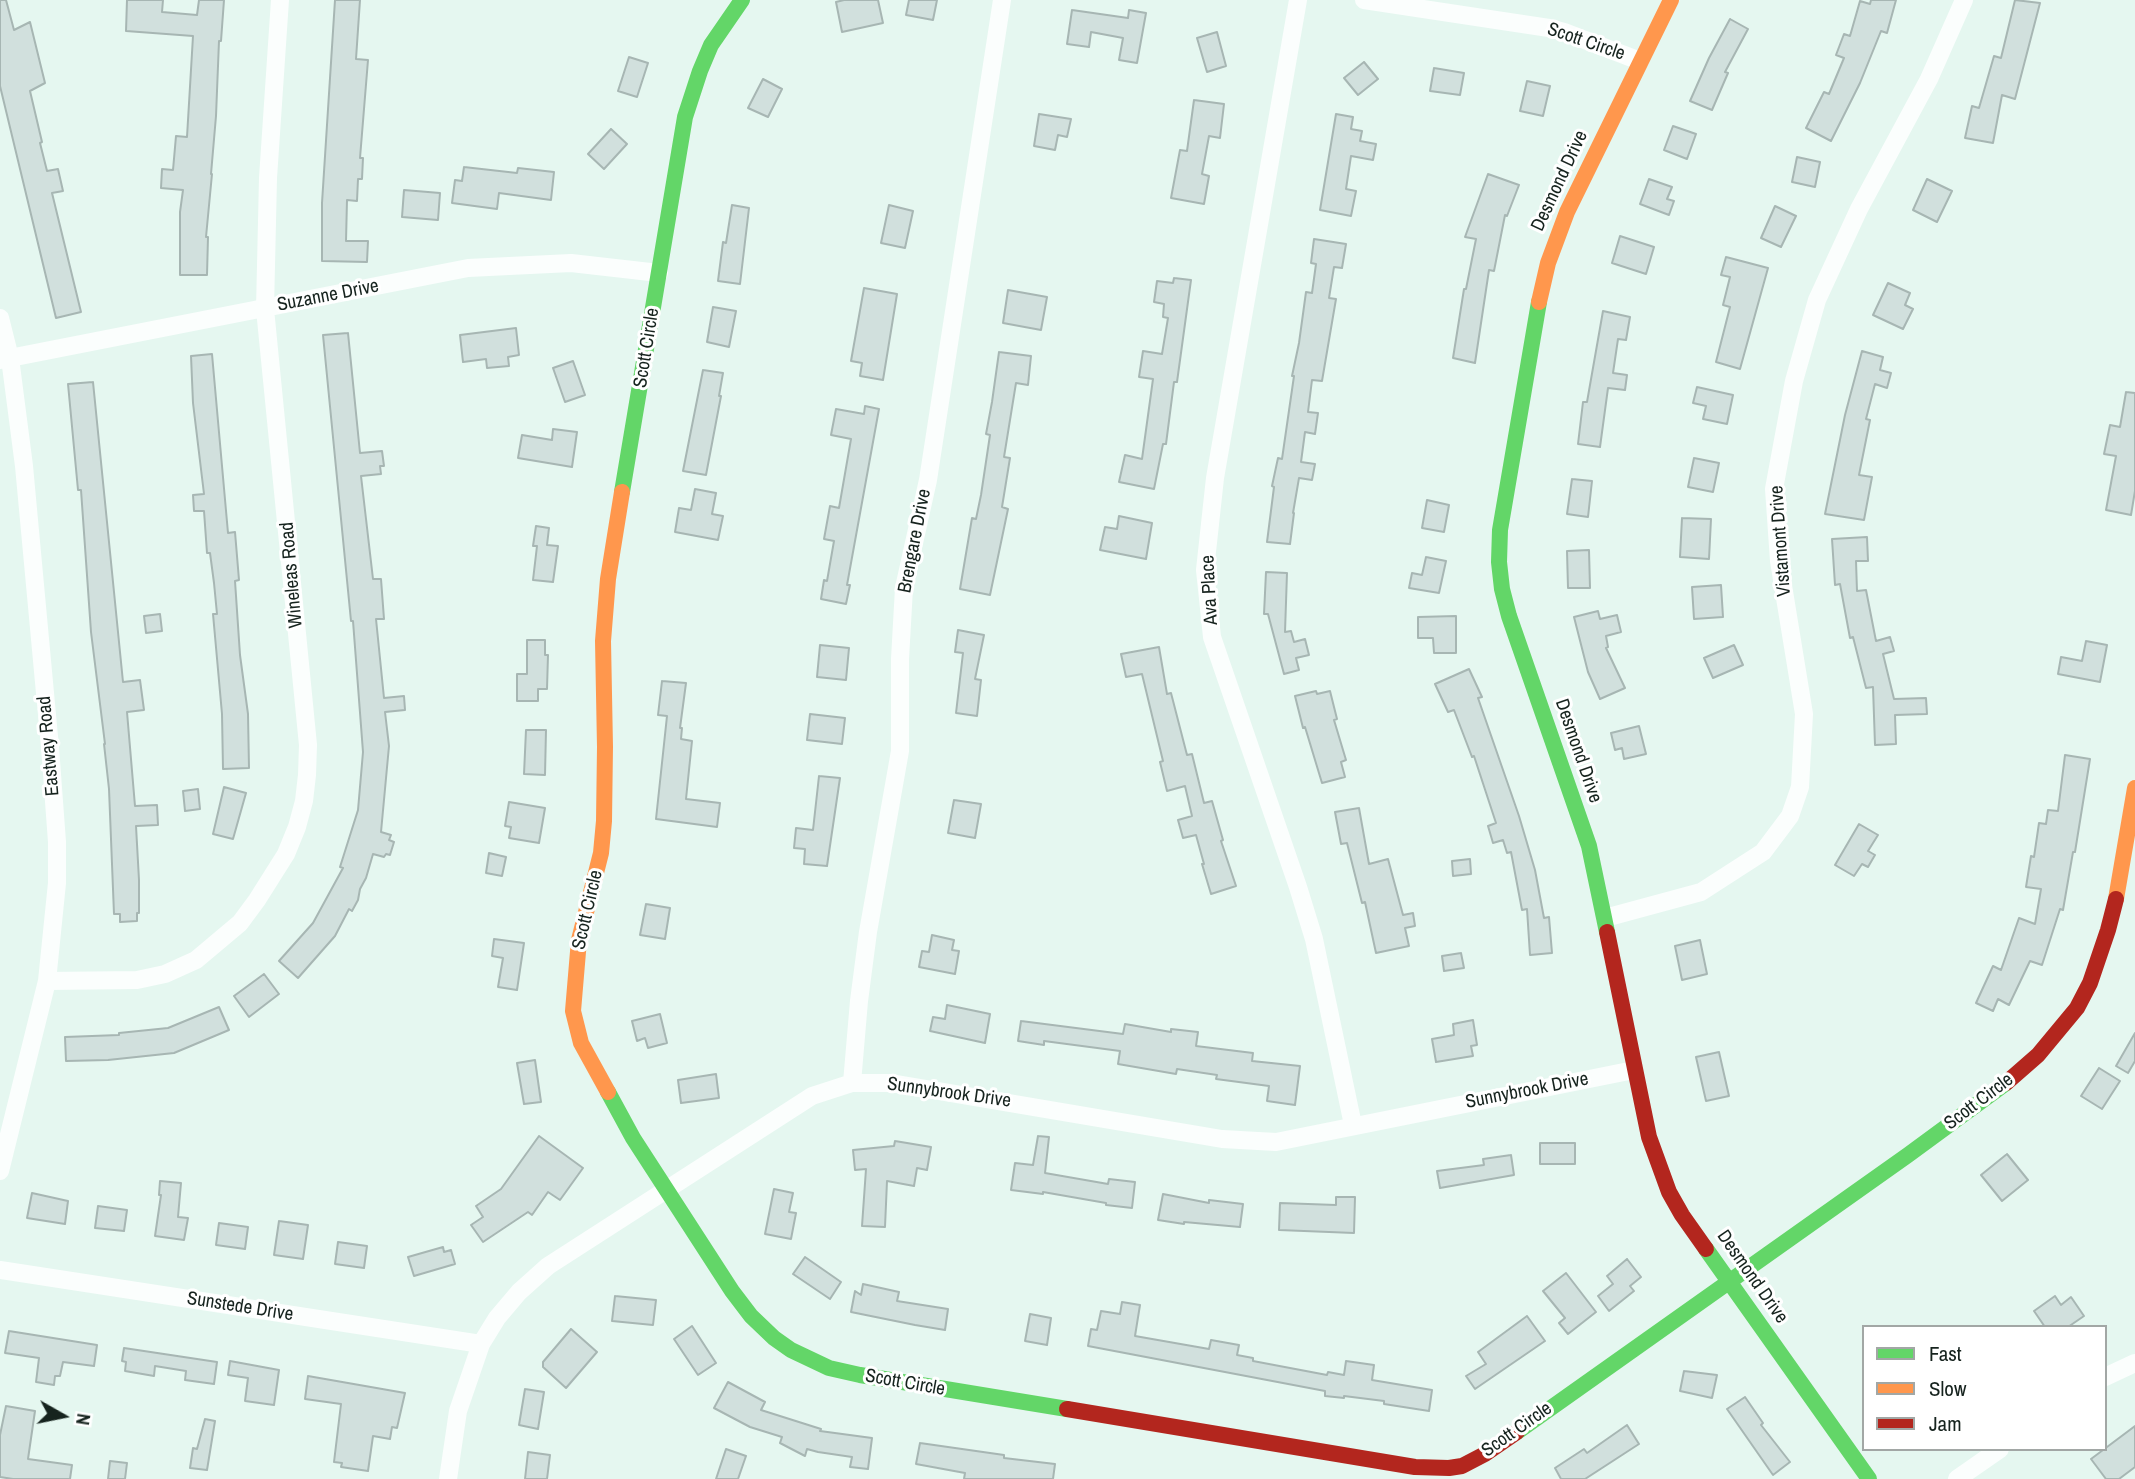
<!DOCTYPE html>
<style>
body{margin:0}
#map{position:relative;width:2135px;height:1479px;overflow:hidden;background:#e5f7f0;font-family:"Archivo Narrow",sans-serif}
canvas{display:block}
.legend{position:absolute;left:1862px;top:1325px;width:245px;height:126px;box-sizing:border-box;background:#fff;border:2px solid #a2a7a5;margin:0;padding:9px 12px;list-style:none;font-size:21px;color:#16231e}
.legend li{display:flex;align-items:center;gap:14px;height:35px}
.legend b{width:35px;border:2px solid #a2a7a5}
.north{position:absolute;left:28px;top:1381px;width:70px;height:70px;-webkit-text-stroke:5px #fff;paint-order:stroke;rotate:99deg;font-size:19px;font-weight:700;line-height:28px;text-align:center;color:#16231e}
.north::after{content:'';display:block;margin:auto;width:24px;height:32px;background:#16231e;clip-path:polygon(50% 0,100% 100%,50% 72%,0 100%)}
</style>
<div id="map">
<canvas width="2135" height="1479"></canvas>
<ul class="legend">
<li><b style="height:9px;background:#63d668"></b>Fast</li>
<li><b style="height:9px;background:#ff974d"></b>Slow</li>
<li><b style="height:9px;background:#b3261e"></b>Jam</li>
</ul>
<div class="north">N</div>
</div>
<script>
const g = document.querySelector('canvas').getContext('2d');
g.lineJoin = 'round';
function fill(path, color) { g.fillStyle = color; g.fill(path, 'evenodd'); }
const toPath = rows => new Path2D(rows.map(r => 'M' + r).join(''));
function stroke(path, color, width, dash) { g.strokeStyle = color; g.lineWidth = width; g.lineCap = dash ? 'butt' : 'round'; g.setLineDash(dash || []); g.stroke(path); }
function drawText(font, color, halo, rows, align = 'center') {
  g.font = font + ' "Archivo Narrow",sans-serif'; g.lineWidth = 6; g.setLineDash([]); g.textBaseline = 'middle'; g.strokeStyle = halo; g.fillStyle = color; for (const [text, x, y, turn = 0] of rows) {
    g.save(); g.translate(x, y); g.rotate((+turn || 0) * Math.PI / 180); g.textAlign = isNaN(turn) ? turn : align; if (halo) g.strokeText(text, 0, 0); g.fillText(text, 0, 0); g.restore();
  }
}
const building = toPath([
 [0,0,6,0,14,30,30,22,45,83,30,91,42,142,40,143,47,171,58,169,63,191,52,193,81,312,56,318,0,86,0,0],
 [127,0,163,0,162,12,197,15,199,0,224,0,221,41,219,41,216,116,211,174,212,174,206,237,208,237,207,275,180,275,180,212,183,190,161,188,162,169,173,170,176,136,187,137,193,36,126,31,127,0],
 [335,0,360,0,356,59,368,60,360,158,363,158,362,179,358,179,357,201,347,200,346,241,368,241,367,262,322,261,322,203,335,0],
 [844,0,878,0,883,23,842,32,836,2,844,0],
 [909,0,937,0,933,20,906,15,909,0],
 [1871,0,1896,0,1887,33,1881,31,1860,83,1831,141,1806,128,1824,92,1829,94,1844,58,1836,55,1844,34,1850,36,1860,1,1870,4,1871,0],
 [2015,0,2040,3,2015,99,2002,95,1993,143,1965,138,1972,106,1979,108,1994,56,2001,58,2015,0],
 [1072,10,1128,18,1129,10,1146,13,1137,63,1119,60,1123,38,1091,32,1089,47,1067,44,1072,10],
 [1730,19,1748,29,1725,72,1728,73,1712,110,1690,101,1709,58,1730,19],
 [1217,32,1226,66,1207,72,1197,38,1217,32],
 [629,57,648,63,637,97,618,91,629,57],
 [1364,62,1378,79,1358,95,1344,78,1364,62],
 [1434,68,1464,73,1460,95,1430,91,1434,68],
 [763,79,782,89,768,117,748,108,763,79],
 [1527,81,1550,86,1543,116,1520,111,1527,81],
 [1194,100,1224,104,1220,138,1209,136,1202,174,1209,176,1204,204,1171,198,1180,150,1187,151,1194,100],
 [1039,114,1071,119,1067,137,1058,135,1055,150,1034,146,1039,114],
 [1336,114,1353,117,1351,129,1362,131,1360,141,1376,144,1373,160,1351,156,1346,189,1356,191,1351,216,1320,210,1336,114],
 [1673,126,1696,134,1687,159,1664,150,1673,126],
 [611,129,627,144,604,169,588,154,611,129],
 [1797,157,1820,162,1815,187,1792,182,1797,157],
 [464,167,517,173,518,168,554,172,551,200,499,193,497,209,452,203,455,180,462,181,464,167],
 [1488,174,1519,185,1507,216,1505,215,1494,271,1489,270,1475,363,1453,358,1464,289,1466,289,1476,239,1465,237,1488,174],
 [1649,179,1672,187,1667,199,1674,201,1669,215,1640,204,1649,179],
 [1927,179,1952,191,1937,222,1913,210,1927,179],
 [404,190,440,193,438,220,402,217,404,190],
 [732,205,749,208,740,284,718,281,723,242,726,243,732,205],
 [889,205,913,211,905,248,881,243,889,205],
 [1775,206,1796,216,1781,247,1761,238,1775,206],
 [1620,236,1654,247,1646,274,1612,263,1620,236],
 [1314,239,1346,244,1342,268,1334,267,1329,298,1336,299,1322,381,1312,380,1308,412,1318,413,1315,434,1305,432,1301,462,1315,464,1312,480,1299,478,1293,513,1294,513,1290,544,1267,542,1274,487,1272,486,1278,458,1282,459,1294,376,1292,376,1299,343,1306,292,1312,293,1316,264,1311,263,1314,239],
 [1726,257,1768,268,1740,369,1716,362,1730,307,1723,305,1730,277,1721,275,1726,257],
 [1174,278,1191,280,1177,382,1174,382,1166,444,1163,444,1154,489,1119,482,1125,455,1142,459,1153,379,1139,377,1143,351,1162,354,1168,318,1163,317,1164,304,1154,302,1157,281,1173,283,1174,278],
 [1888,283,1910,293,1905,305,1913,309,1903,329,1873,315,1888,283],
 [864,288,897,294,883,380,860,376,862,363,851,361,864,288],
 [1008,290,1047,297,1041,330,1003,323,1008,290],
 [713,307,736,311,729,347,707,342,713,307],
 [1603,311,1630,317,1626,340,1618,339,1613,373,1627,375,1625,390,1608,388,1600,447,1578,444,1583,402,1587,402,1603,311],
 [516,328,519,355,508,357,509,366,487,368,486,359,463,362,460,335,516,328],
 [348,333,360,453,382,451,384,466,380,466,381,474,361,476,373,579,381,579,384,619,376,619,384,698,404,696,405,710,385,712,389,746,381,832,391,835,389,840,394,842,390,855,386,854,384,857,373,854,366,878,360,889,358,900,352,911,349,909,335,936,298,978,279,961,313,923,343,868,340,867,358,810,363,752,353,621,351,621,323,335,348,333],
 [1862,351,1883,357,1880,370,1891,373,1887,388,1875,384,1866,419,1870,420,1859,475,1872,477,1864,520,1825,514,1845,415,1862,351],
 [999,352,1031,356,1028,385,1016,383,1004,457,1010,458,1002,507,1008,509,990,595,960,589,972,518,976,519,981,495,990,435,986,434,992,402,999,352],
 [212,354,228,533,235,532,239,580,235,581,240,655,248,714,249,768,223,769,222,714,213,614,217,614,214,583,210,553,207,553,204,511,194,511,193,495,204,494,193,403,191,356,212,354],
 [573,361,585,395,565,402,553,368,573,361],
 [703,370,723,373,719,396,721,396,706,475,683,471,703,370],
 [93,382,123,682,140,680,144,710,127,712,135,806,157,805,158,825,136,826,139,880,139,913,137,913,137,921,120,922,120,914,114,914,109,789,104,744,105,744,91,632,81,490,78,490,68,384,93,382],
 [1697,387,1733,395,1727,424,1703,419,1706,406,1693,403,1697,387],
 [2126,392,2135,393,2135,491,2131,515,2106,510,2116,456,2104,454,2110,425,2120,427,2126,392],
 [865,406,879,409,847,585,850,585,846,604,821,599,824,580,827,581,834,541,824,539,830,506,839,508,851,439,831,435,836,409,864,414,865,406],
 [553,429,577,432,572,467,518,458,522,435,552,440,553,429],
 [1694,458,1719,463,1713,492,1688,487,1694,458],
 [1572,479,1592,481,1588,517,1567,514,1572,479],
 [695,489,716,493,712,514,723,516,718,540,675,532,679,508,691,510,695,489],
 [1427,500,1449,505,1444,532,1422,528,1427,500],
 [1119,516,1152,523,1146,559,1100,550,1105,527,1117,529,1119,516],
 [1682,518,1711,519,1709,559,1680,557,1682,518],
 [536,526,549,528,547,545,558,546,553,582,533,580,537,546,533,546,536,526],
 [1867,537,1868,561,1856,561,1857,591,1866,590,1876,641,1890,637,1894,651,1883,654,1894,699,1926,698,1927,714,1895,715,1896,744,1875,745,1873,687,1866,688,1853,637,1850,638,1840,584,1835,585,1832,539,1867,537],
 [1589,550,1590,588,1568,588,1567,551,1589,550],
 [1426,557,1446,561,1439,593,1409,588,1412,573,1422,575,1426,557],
 [1266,572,1287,573,1285,632,1291,631,1294,642,1305,639,1309,655,1296,658,1299,670,1284,674,1268,614,1264,614,1266,572],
 [1721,585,1723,617,1694,619,1692,587,1721,585],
 [1598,611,1600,619,1617,615,1621,632,1606,636,1608,647,1606,648,1625,688,1600,699,1588,672,1574,617,1598,611],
 [160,614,162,631,146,633,144,616,160,614],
 [1456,616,1456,653,1434,653,1433,638,1418,638,1418,617,1456,616],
 [958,630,984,635,975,679,981,680,977,716,956,713,963,653,955,652,958,630],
 [527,640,545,640,545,655,548,655,547,689,538,689,538,701,517,701,517,674,527,674,527,640],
 [2086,641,2107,645,2100,682,2058,674,2061,657,2082,661,2086,641],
 [820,645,849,648,846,680,817,677,820,645],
 [1734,645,1743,665,1713,678,1704,658,1734,645],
 [1159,647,1167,694,1171,693,1187,755,1192,754,1204,803,1212,801,1223,840,1221,841,1236,886,1211,894,1202,864,1204,864,1196,835,1183,838,1178,820,1192,816,1185,786,1167,791,1160,762,1163,761,1142,674,1126,677,1121,654,1159,647],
 [1469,669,1482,697,1478,698,1519,816,1535,870,1544,918,1549,917,1552,953,1530,955,1527,909,1522,910,1511,852,1507,853,1503,840,1493,843,1488,826,1496,823,1474,756,1472,757,1454,710,1448,712,1435,684,1469,669],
 [662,681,686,683,680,728,682,728,681,739,692,741,686,799,720,803,717,827,656,819,667,716,658,715,662,681],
 [1316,691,1317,694,1330,691,1337,719,1334,720,1346,760,1341,762,1345,777,1322,783,1305,727,1303,728,1295,696,1316,691],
 [810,714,845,718,842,744,807,740,810,714],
 [1639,726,1646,754,1624,759,1622,748,1615,750,1611,733,1639,726],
 [526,730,546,730,545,775,524,774,526,730],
 [2065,755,2090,759,2075,852,2073,852,2063,910,2060,909,2042,965,2030,961,2009,1005,1998,999,1993,1011,1976,1003,1993,966,2001,970,2019,918,2035,924,2041,889,2026,887,2031,856,2034,857,2039,823,2046,824,2048,810,2058,811,2065,755],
 [819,776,840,778,827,866,804,864,805,849,794,848,796,828,813,830,819,776],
 [224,787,246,793,233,839,213,834,224,787],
 [198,789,200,809,185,811,183,791,198,789],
 [954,800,981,804,975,838,948,833,954,800],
 [509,802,545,808,539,843,509,838,511,827,505,826,509,802],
 [1359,808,1369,864,1388,859,1403,915,1413,913,1415,926,1405,928,1409,946,1376,953,1365,902,1362,903,1347,843,1341,844,1335,812,1359,808],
 [1859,824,1878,835,1868,851,1875,855,1868,867,1862,864,1854,876,1835,865,1859,824],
 [489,853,506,857,502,876,486,873,489,853],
 [1470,859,1471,874,1453,876,1452,861,1470,859],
 [646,904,670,908,665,939,640,935,646,904],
 [932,935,954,940,952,950,959,951,955,974,919,967,922,951,929,952,932,935],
 [494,939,524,943,517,990,498,987,503,958,492,956,494,939],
 [1700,940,1707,974,1682,980,1675,946,1700,940],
 [1461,953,1464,968,1444,971,1442,956,1461,953],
 [264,974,279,994,249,1017,234,996,264,974],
 [947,1005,990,1014,985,1043,930,1031,933,1017,945,1019,947,1005],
 [219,1007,229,1030,174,1053,108,1060,66,1061,65,1037,119,1035,119,1033,168,1028,219,1007],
 [660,1014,667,1043,648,1048,645,1038,637,1041,632,1021,660,1014],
 [1473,1020,1477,1045,1471,1046,1473,1056,1436,1062,1432,1039,1454,1035,1453,1024,1473,1020],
 [1021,1021,1123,1034,1125,1024,1171,1032,1171,1029,1198,1032,1196,1046,1253,1053,1252,1061,1300,1066,1295,1105,1267,1101,1269,1086,1216,1079,1217,1075,1177,1069,1176,1074,1118,1064,1120,1051,1044,1041,1044,1045,1018,1041,1021,1021],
 [2135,1033,2135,1061,2128,1073,2116,1066,2135,1033],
 [1719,1052,1729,1096,1706,1101,1696,1057,1719,1052],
 [535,1060,541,1102,524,1104,517,1063,535,1060],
 [2099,1068,2120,1081,2102,1109,2081,1096,2099,1068],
 [716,1074,719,1098,681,1103,678,1080,716,1074],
 [539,1136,583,1168,560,1200,548,1192,532,1215,528,1212,483,1242,471,1225,483,1217,476,1206,501,1189,539,1136],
 [1038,1136,1049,1137,1045,1173,1108,1184,1109,1179,1135,1182,1132,1208,1106,1205,1106,1203,1043,1192,1043,1194,1011,1190,1015,1163,1033,1165,1038,1136],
 [895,1141,931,1147,927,1170,917,1168,914,1186,887,1181,885,1227,862,1226,866,1169,855,1170,853,1150,894,1146,895,1141],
 [1540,1143,1575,1143,1575,1164,1540,1164,1540,1143],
 [2007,1154,2028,1180,2002,1201,1981,1175,2007,1154],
 [1511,1155,1514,1175,1440,1188,1437,1171,1484,1165,1483,1159,1511,1155],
 [160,1181,181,1183,178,1217,188,1218,184,1240,155,1236,161,1195,159,1195,160,1181],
 [774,1189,793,1193,789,1212,796,1213,791,1239,765,1234,774,1189],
 [32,1193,68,1201,65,1224,27,1218,32,1193],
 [1163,1194,1209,1203,1209,1200,1243,1204,1240,1227,1184,1222,1184,1224,1158,1220,1163,1194],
 [1336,1197,1355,1197,1354,1233,1279,1230,1280,1203,1336,1205,1336,1197],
 [98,1206,127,1210,124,1231,95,1228,98,1206],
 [279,1221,308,1225,303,1259,274,1255,279,1221],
 [219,1223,248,1227,245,1249,216,1245,219,1223],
 [338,1242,367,1246,364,1268,335,1264,338,1242],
 [443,1247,444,1252,451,1250,455,1264,414,1276,408,1257,443,1247],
 [805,1257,841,1282,830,1299,793,1274,805,1257],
 [1627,1259,1641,1277,1630,1286,1634,1291,1609,1311,1598,1296,1613,1284,1607,1276,1627,1259],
 [1566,1273,1596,1312,1568,1334,1559,1323,1565,1318,1543,1291,1566,1273],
 [863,1284,899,1292,897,1301,948,1309,945,1330,915,1325,851,1312,855,1291,861,1295,863,1284],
 [615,1296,656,1300,653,1325,612,1321,615,1296],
 [2055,1296,2061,1305,2071,1297,2084,1316,2068,1327,2045,1327,2034,1311,2055,1296],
 [1122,1302,1140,1305,1135,1336,1209,1349,1211,1340,1239,1345,1237,1355,1253,1358,1253,1361,1327,1375,1328,1372,1344,1375,1346,1361,1374,1365,1372,1380,1432,1390,1429,1411,1384,1404,1384,1401,1344,1396,1344,1398,1325,1396,1325,1391,1088,1346,1091,1329,1097,1330,1101,1311,1120,1314,1122,1302],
 [1030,1314,1051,1318,1047,1345,1025,1341,1030,1314],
 [1527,1316,1545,1341,1475,1389,1466,1376,1486,1364,1478,1352,1527,1316],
 [692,1326,716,1363,698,1375,674,1339,692,1326],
 [571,1329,597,1352,566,1388,543,1367,543,1362,571,1329],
 [9,1331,97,1345,94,1366,63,1362,60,1376,55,1376,54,1385,36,1382,39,1358,5,1353,9,1331],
 [124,1348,217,1362,214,1384,185,1380,186,1371,155,1366,154,1376,125,1371,126,1362,122,1361,124,1348],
 [230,1361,279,1370,274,1405,245,1401,248,1378,228,1375,230,1361],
 [1684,1371,1717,1375,1712,1398,1680,1391,1684,1371],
 [308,1376,405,1393,397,1428,392,1427,390,1439,373,1436,368,1471,341,1467,342,1463,334,1462,341,1404,305,1399,308,1376],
 [728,1382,765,1402,761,1410,821,1429,820,1431,872,1438,868,1469,850,1467,852,1457,818,1452,807,1449,805,1456,780,1443,782,1437,750,1427,714,1408,728,1382],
 [525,1389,544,1392,538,1429,519,1425,525,1389],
 [1745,1397,1763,1423,1761,1425,1790,1462,1773,1475,1727,1409,1745,1397],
 [6,1406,35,1411,28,1459,72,1465,70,1479,13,1479,0,1477,0,1435,6,1406],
 [205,1419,215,1421,207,1470,190,1468,193,1448,197,1449,205,1419],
 [1627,1425,1639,1444,1585,1479,1561,1479,1555,1468,1584,1449,1587,1453,1627,1425],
 [2135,1426,2135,1467,2119,1479,2106,1479,2091,1459,2135,1426],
 [920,1443,1004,1455,1004,1458,1055,1464,1053,1479,964,1479,965,1473,916,1464,920,1443],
 [726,1449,746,1456,738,1479,716,1479,726,1449],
 [528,1452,550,1455,547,1479,525,1479,528,1452],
 [110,1461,127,1463,125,1479,108,1479,110,1461]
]);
fill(building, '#d1e0dd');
stroke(building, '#a7b6b3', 2);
stroke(toPath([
 [1298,0,1215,478,1205,570,1212,637,1298,887,1314,939,1353,1125],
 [1364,0,1549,28,1564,32,1640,61],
 [0,318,10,358,24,466,50,747,57,842,57,883,47,981,0,1171],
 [0,360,468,268,571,263,659,273],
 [1605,918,1701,892,1763,852,1790,816,1800,787,1804,714,1779,561,1774,489,1794,381,1817,300,1859,209,1929,79,1964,0],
 [47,981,137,980,165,974,196,960,240,923,257,900,286,854,297,827,304,801,307,775,308,745,265,309,268,178,280,0],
 [852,1083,859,1001,868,932,900,751,900,659,904,588,928,480,1002,0],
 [0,1270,481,1344],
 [2105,1377,2135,1363],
 [448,1479,458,1411,481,1344,497,1318,519,1292,548,1266,812,1096,852,1083,891,1083,1222,1139,1276,1142,1634,1070],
 [1957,1479,2000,1449]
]), '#fbfefd', 18);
stroke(toPath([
 [1539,302,1500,530,1499,562,1502,589,1509,616,1589,846,1607,932],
 [622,492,685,117,700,71,711,45,742,0],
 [608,1092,633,1138,732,1291,751,1316,774,1338,791,1350,829,1368,860,1375,1067,1409],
 [1706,1249,1869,1479],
 [1517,1432,1908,1155,2006,1083]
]), '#63d668', 16);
stroke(toPath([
 [1539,302,1548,263,1567,212,1671,0],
 [2116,899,2135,788],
 [608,1092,581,1043,573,1011,579,940,601,853,604,821,605,747,603,641,608,579,622,492]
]), '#ff974d', 16);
stroke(toPath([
 [1607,932,1649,1137,1669,1192,1682,1215,1706,1249],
 [2006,1083,2038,1055,2077,1008,2090,983,2108,930,2116,899],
 [1067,1409,1415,1467,1449,1468,1462,1466,1485,1454,1517,1432]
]), '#b3261e', 16);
drawText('19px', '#16231e', '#fff', [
 ["Scott Circle",1586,42,19],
 ["Desmond Drive",1560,181,-65],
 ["Suzanne Drive",328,296,-11],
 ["Scott Circle",647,348,-81],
 ["Brengare Drive",915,541,-79],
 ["Vistamont Drive",1781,541,-94],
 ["Wineleas Road",292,575,-95],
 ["Ava Place",1210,590,-93],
 ["Eastway Road",49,746,-95],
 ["Desmond Drive",1578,751,71],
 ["Scott Circle",588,910,-77],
 ["Sunnybrook Drive",1527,1091,-11],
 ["Sunnybrook Drive",949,1093,8],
 ["Scott Circle",1979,1102,-37],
 ["Desmond Drive",1752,1277,55],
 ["Sunstede Drive",240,1307,9],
 ["Scott Circle",905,1383,10],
 ["Scott Circle",1517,1430,-35]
]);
</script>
